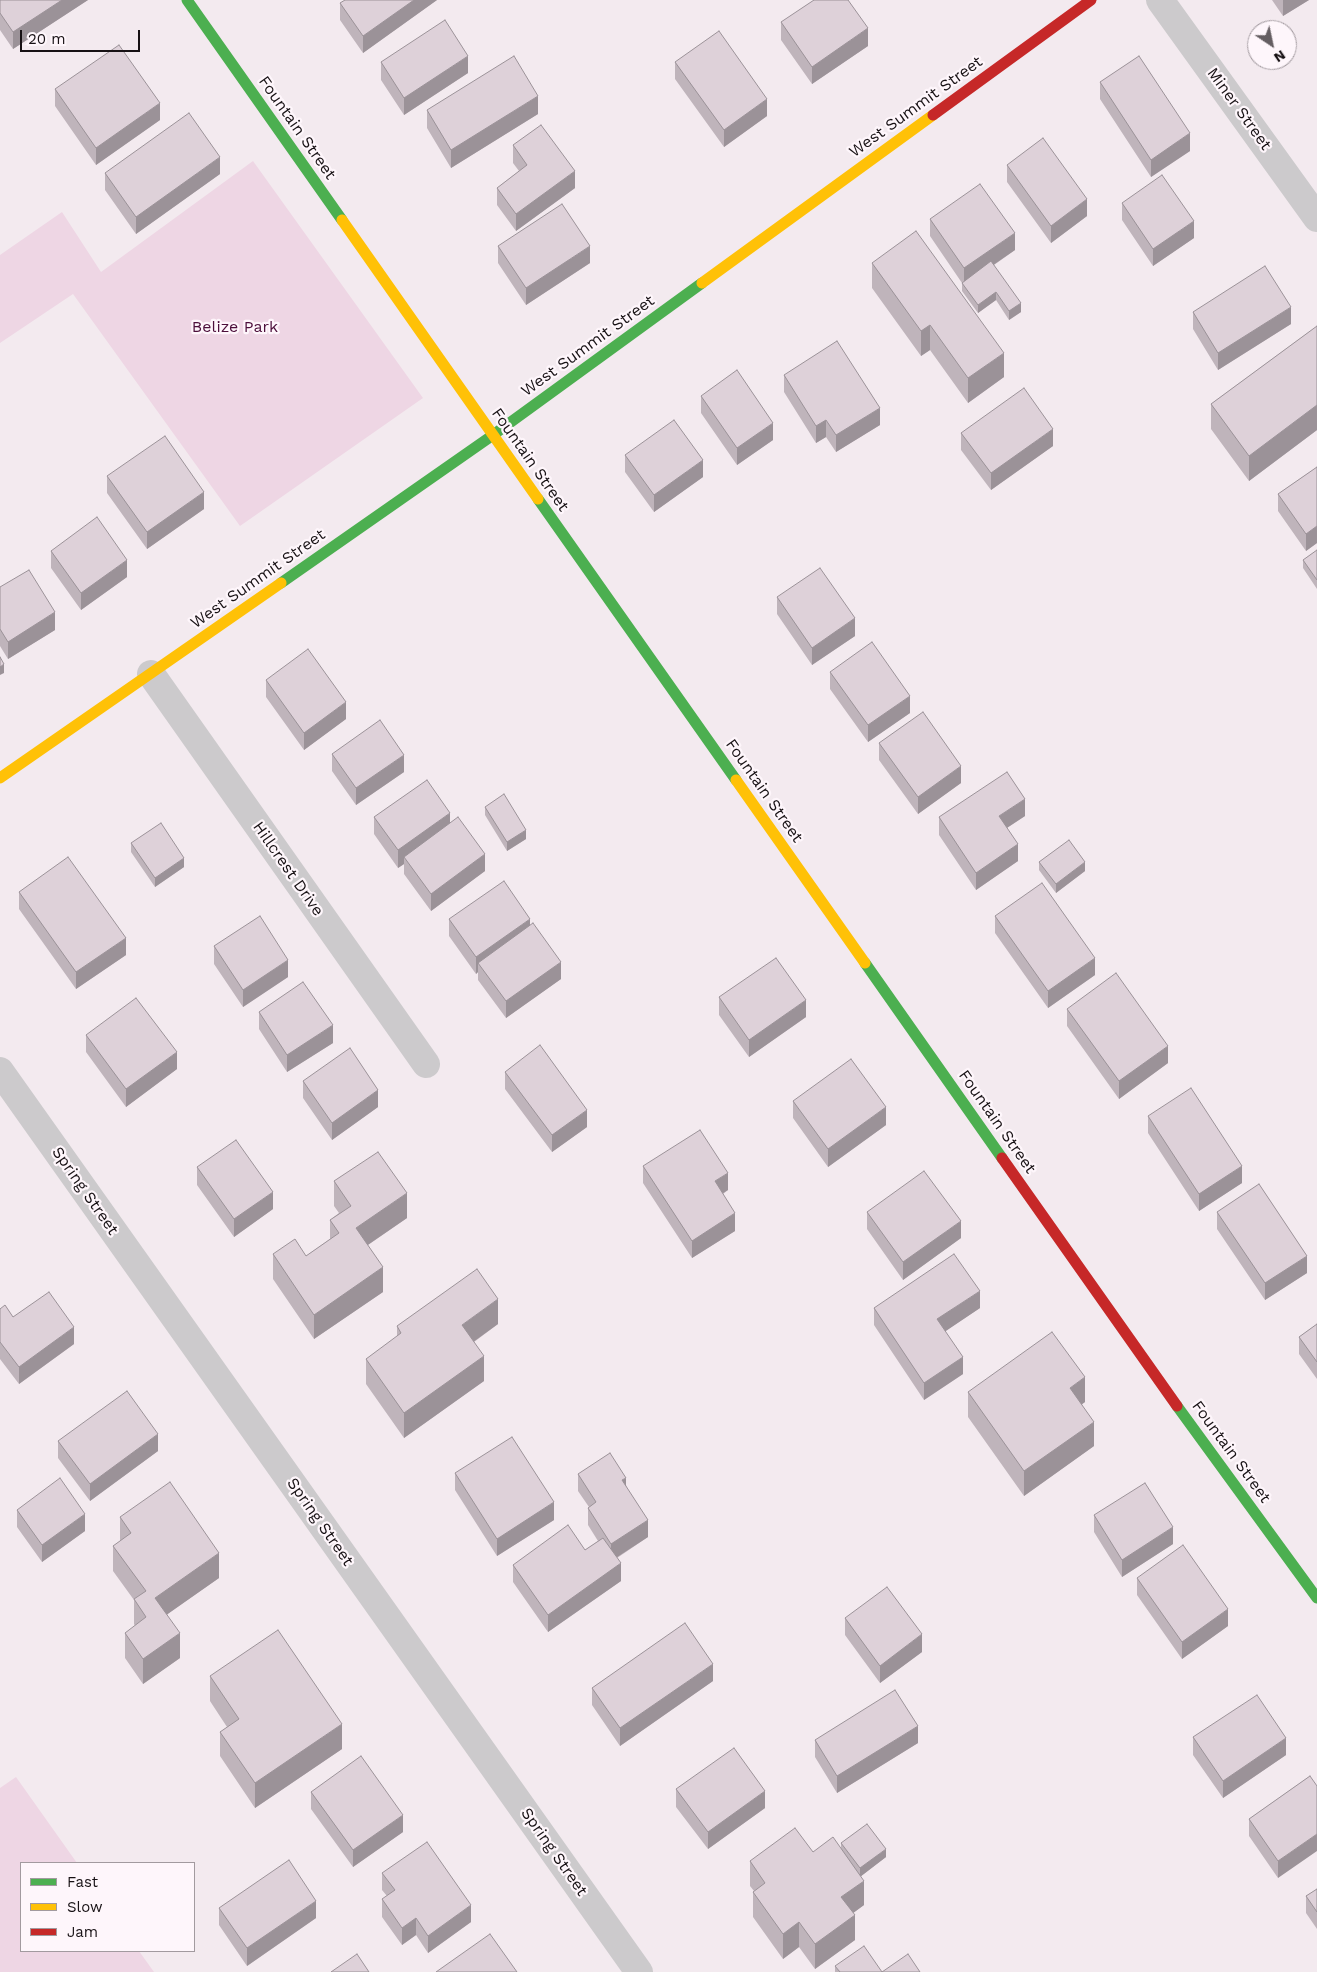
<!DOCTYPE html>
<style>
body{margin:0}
#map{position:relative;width:1317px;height:1972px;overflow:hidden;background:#f3eaef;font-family:"Work Sans",sans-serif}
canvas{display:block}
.legend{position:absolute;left:20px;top:1862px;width:175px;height:90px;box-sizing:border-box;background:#fef6fb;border:1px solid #a29a9f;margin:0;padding:6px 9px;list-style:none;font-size:15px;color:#171114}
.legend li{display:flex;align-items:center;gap:10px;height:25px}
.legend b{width:25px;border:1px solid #a29a9f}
.north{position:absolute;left:1247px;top:20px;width:50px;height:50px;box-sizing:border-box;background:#fef6fb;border:1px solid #a29a9f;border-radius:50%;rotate:146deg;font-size:14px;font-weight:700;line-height:20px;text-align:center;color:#171114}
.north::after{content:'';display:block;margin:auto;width:18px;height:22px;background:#645d61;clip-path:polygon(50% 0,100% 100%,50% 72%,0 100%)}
.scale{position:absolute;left:20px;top:30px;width:120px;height:22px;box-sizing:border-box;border:2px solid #171114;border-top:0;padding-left:6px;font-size:15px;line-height:18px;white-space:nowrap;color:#171114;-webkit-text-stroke:4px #fef6fb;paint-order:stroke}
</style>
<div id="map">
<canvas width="1317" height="1972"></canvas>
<ul class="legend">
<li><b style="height:6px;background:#4caf50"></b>Fast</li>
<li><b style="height:6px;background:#ffc107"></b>Slow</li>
<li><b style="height:6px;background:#c62828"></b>Jam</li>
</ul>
<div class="north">N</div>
<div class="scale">20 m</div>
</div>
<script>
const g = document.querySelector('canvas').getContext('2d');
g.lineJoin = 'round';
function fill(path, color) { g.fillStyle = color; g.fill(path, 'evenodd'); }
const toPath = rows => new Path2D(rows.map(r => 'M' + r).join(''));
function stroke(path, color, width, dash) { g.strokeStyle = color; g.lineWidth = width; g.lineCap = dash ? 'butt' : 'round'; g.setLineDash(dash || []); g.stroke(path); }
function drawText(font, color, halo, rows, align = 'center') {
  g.font = font + ' "Work Sans",sans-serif'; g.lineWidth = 4.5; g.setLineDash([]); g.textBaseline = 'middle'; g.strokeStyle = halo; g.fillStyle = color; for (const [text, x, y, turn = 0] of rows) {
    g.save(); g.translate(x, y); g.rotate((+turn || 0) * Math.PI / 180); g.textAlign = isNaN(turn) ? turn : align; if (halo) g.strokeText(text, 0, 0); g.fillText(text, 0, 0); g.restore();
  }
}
fill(toPath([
 [253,161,423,398,240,526,73,294,0,343,0,255,62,212,101,272],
 [16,1777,77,1863,21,1863,21,1951,139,1951,154,1972,0,1972,0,1788]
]), '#eed6e4');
stroke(toPath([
 [1160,0,1317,218],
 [151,674,426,1064],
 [0,1071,639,1972]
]), '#cccacc', 28);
stroke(toPath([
 [187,0,342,220],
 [538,499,736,780],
 [281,583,493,435,702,283],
 [865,963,1002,1158],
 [1177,1406,1317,1598]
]), '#4caf50', 11);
stroke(toPath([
 [342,220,538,499],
 [702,283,933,115],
 [0,778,281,583],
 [736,780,865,963]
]), '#ffc107', 11);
stroke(toPath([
 [933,115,1091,0],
 [1002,1158,1177,1406]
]), '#c62828', 11);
fill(toPath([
 [0,0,88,0,13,49,0,30],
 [437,0,363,53,340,20,340,3],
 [1272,0,1309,0,1283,16],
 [781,22,868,46,812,84,781,40],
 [381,62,468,73,404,115,381,80],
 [675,62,767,116,724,147,675,79],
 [1100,82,1190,151,1151,177,1100,99],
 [55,89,160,120,96,165,55,106],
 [427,110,538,114,451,168,427,128],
 [513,145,575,188,516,231,497,205,497,188,519,171,513,163],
 [1007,165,1087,216,1051,243,1007,182],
 [105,173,220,174,136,234,105,190],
 [1122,203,1194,238,1153,266,1122,220],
 [930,219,1015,250,994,265,1021,312,1009,320,996,300,978,313,962,291,962,283,930,236],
 [498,246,590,263,526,305,498,263],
 [872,263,1004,377,968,403,930,350,921,356,872,288],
 [1193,312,1291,324,1218,370,1193,329],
 [1317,326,1317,430,1249,481,1211,429,1211,404],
 [784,375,880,425,836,452,826,437,816,443,784,392],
 [701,396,773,440,737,465,701,413],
 [961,433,1053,446,991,490,961,450],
 [625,455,703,477,654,512,625,472],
 [1317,467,1317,543,1306,551,1278,511,1278,494],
 [107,476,204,509,147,549,107,493],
 [1317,550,1317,589,1303,568,1303,560],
 [51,551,127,577,81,610,51,568],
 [0,587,55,630,8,659,0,646],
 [777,597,855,636,812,665,777,614],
 [830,672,910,713,868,742,830,689],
 [266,680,346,719,304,750,266,697],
 [879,743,961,783,918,814,879,760],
 [332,754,404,772,356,805,332,771],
 [485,807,526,839,507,851,485,815],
 [1025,816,1007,828,1018,861,976,890,939,835,939,817],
 [374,817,450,823,485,871,431,911,404,874,404,864,398,868,374,834],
 [131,843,184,867,155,887,131,852],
 [1039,862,1085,871,1056,893,1039,870],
 [19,892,126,955,76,989,19,909],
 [995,916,1095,975,1048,1008,995,933],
 [449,919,530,926,561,979,506,1018,478,980,478,972,476,974,449,936],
 [214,946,288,977,243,1007,214,964],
 [719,997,806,1017,749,1057,719,1015],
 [1067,1009,1168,1063,1119,1099,1067,1026],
 [259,1012,333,1043,287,1072,259,1029],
 [86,1035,177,1069,126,1107,86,1052],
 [505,1072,587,1127,552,1152,505,1089],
 [303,1081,378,1107,332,1140,303,1098],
 [793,1101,886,1125,828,1167,793,1118],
 [1148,1116,1242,1183,1199,1211,1148,1133],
 [643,1166,728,1190,723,1194,735,1231,692,1258,643,1183],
 [197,1167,273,1209,234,1237,197,1185],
 [334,1181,407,1218,368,1245,383,1292,314,1339,273,1279,273,1254,306,1256,330,1239,330,1220,339,1213,334,1206],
 [867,1212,961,1238,903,1280,867,1229],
 [1217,1212,1307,1273,1265,1300,1217,1229],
 [874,1308,980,1308,945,1331,963,1374,924,1400,874,1325],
 [0,1309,13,1317,74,1344,19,1384,0,1359],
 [498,1324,474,1342,484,1381,404,1438,366,1384,366,1359,397,1337,397,1326],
 [1317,1324,1317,1379,1299,1354,1299,1337],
 [968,1392,1085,1402,1082,1404,1094,1446,1024,1496,968,1417],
 [58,1441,158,1451,90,1501,58,1458],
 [455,1473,554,1520,497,1556,455,1490],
 [578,1474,626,1485,648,1537,617,1558,621,1581,548,1632,513,1582,513,1565,585,1550,598,1541,588,1525,588,1508,589,1507,578,1491],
 [17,1510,85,1531,42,1562,17,1527],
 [1094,1515,1173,1544,1122,1577,1094,1532],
 [120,1517,219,1578,167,1614,180,1658,143,1684,125,1658,125,1633,135,1626,134,1624,134,1600,113,1571,113,1546,120,1541],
 [1137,1578,1228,1626,1182,1659,1137,1595],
 [845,1618,922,1652,880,1683,845,1635],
 [210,1676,342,1749,255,1808,220,1756,220,1732,227,1727,210,1701],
 [713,1681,620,1746,592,1705,592,1688],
 [1193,1737,1286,1755,1223,1798,1193,1755],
 [815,1740,918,1743,837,1793,815,1757],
 [1310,1776,1278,1878,1249,1836,1249,1819],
 [676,1789,765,1808,708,1849,676,1807],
 [311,1792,403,1832,353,1867,311,1809],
 [841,1843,886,1857,861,1876,864,1905,853,1913,855,1940,815,1969,799,1947,783,1959,753,1917,753,1892,754,1891,750,1886,750,1861,841,1849],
 [382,1873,471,1922,428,1953,416,1935,402,1945,382,1917,382,1899,387,1896,382,1890],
 [1317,1889,1317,1929,1306,1913,1306,1896],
 [219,1908,316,1918,247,1966,219,1925],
 [835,1966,882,1972,835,1972]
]), '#bfb4bb');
fill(toPath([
 [62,0,88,0,13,49,13,32],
 [414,0,437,0,363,53,363,36],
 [1283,0,1309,0,1283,16],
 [868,28,868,46,812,84,812,67],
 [468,56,468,73,404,115,404,98],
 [538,96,538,114,451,168,451,150],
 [767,99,767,116,724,147,724,130],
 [160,103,160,120,96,165,96,148],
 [1190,133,1190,151,1151,177,1151,160],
 [220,157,220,174,136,234,136,217],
 [575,171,575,188,516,231,516,214],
 [1087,199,1087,216,1051,243,1051,226],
 [1194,221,1194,238,1153,266,1153,249],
 [1015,233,1015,250,964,285,964,268],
 [590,246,590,263,526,305,526,288],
 [996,292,996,300,978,313,978,305],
 [1021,303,1021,312,1009,320,1009,311],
 [1291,307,1291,324,1218,370,1218,353],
 [930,325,930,350,921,356,921,331],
 [1004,353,1004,377,968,403,968,378],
 [1317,405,1317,430,1249,481,1249,456],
 [880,408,880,425,836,452,836,435],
 [826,420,826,437,816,443,816,426],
 [773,423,773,440,737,465,737,448],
 [1053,429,1053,446,991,490,991,473],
 [703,460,703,477,654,512,654,495],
 [204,492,204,509,147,549,147,532],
 [1317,526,1317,543,1306,551,1306,534],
 [127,560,127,577,81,610,81,593],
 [55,612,55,630,8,659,8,642],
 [855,618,855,636,812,665,812,648],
 [4,664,4,673,0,675,0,667],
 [910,696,910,713,868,742,868,725],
 [346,702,346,719,304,750,304,733],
 [404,755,404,772,356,805,356,788],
 [961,766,961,783,918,814,918,797],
 [1025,799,1025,816,999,833,999,816],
 [450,813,450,831,404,857,404,864,398,868,398,850],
 [526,830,526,839,507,851,507,842],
 [1018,844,1018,861,976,890,976,873],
 [485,854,485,871,431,911,431,894],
 [184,858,184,867,155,887,155,878],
 [1085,862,1085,871,1056,893,1056,884],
 [530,919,530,936,478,963,478,972,476,974,476,957],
 [126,938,126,955,76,989,76,972],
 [1095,958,1095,975,1048,1008,1048,991],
 [288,960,288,977,243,1007,243,990],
 [561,962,561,979,506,1018,506,1001],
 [806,1000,806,1017,749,1057,749,1040],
 [333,1025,333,1043,287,1072,287,1055],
 [1168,1046,1168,1063,1119,1099,1119,1081],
 [177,1052,177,1069,126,1107,126,1089],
 [378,1090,378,1107,332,1140,332,1123],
 [886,1107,886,1125,828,1167,828,1149],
 [587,1110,587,1127,552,1152,552,1135],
 [1242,1166,1242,1183,1199,1211,1199,1194],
 [728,1173,728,1190,715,1198,715,1181],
 [273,1192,273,1209,234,1237,234,1219],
 [407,1193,407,1218,356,1253,356,1228],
 [735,1213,735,1231,692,1258,692,1241],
 [961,1221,961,1238,903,1280,903,1262],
 [1307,1256,1307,1273,1265,1300,1265,1283],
 [383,1267,383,1292,314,1339,314,1315],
 [980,1291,980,1308,937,1337,937,1319],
 [498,1299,498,1324,462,1350,462,1325],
 [74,1327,74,1344,19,1384,19,1367],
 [484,1356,484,1381,404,1438,404,1413],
 [963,1357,963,1374,924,1400,924,1383],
 [1085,1377,1085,1402,1070,1413,1070,1388],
 [1094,1422,1094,1446,1024,1496,1024,1471],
 [158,1434,158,1451,90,1501,90,1484],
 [626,1478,626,1495,622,1480],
 [554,1502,554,1520,497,1556,497,1539],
 [85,1514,85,1531,42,1562,42,1545],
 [648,1520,648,1537,611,1561,611,1544],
 [1173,1527,1173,1544,1122,1577,1122,1560],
 [219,1553,219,1578,155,1623,155,1598],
 [621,1563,621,1581,548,1632,548,1615],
 [1228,1609,1228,1626,1182,1659,1182,1642],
 [180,1633,180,1658,143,1684,143,1659],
 [922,1634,922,1652,880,1683,880,1666],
 [713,1664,713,1681,620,1746,620,1728],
 [342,1724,342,1749,255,1808,255,1783],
 [918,1726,918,1743,837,1793,837,1776],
 [1286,1738,1286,1755,1223,1798,1223,1781],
 [765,1791,765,1808,708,1849,708,1832],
 [403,1815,403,1832,353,1867,353,1850],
 [1317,1834,1317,1851,1278,1878,1278,1861],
 [886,1849,886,1857,860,1877,860,1868],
 [864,1881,864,1905,841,1922,841,1897],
 [316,1901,316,1918,247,1966,247,1948],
 [471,1905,471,1922,428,1953,428,1936],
 [855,1915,855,1940,815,1969,815,1944],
 [416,1918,416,1935,402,1945,402,1928],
 [799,1922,799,1947,783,1959,783,1934]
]), '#9b9298');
const building = toPath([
 [0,0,62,0,13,32,0,13,0,0],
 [345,0,414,0,363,36,340,3,345,0],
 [814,0,848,0,868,28,812,67,781,22,814,0],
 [445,20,468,56,404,98,381,62,445,20],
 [719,31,767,99,724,130,675,62,719,31],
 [119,45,160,103,96,148,55,89,119,45],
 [514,56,538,96,451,150,427,110,514,56],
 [1139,56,1190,133,1151,160,1100,82,1139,56],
 [189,113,220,157,136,217,105,173,189,113],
 [541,125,575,171,516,214,497,188,527,165,513,145,541,125],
 [1043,138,1087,199,1051,226,1007,165,1043,138],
 [1162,175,1194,221,1153,249,1122,203,1162,175],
 [980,184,1015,233,964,268,930,219,980,184],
 [562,204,590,246,526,288,498,246,562,204],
 [916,231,1004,353,968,378,930,325,921,331,872,263,916,231],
 [991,261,1021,303,1009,311,996,292,978,305,962,283,991,261],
 [1265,266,1291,307,1218,353,1193,312,1265,266],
 [1317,326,1317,405,1249,456,1211,404,1317,326],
 [837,341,880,408,836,435,826,420,816,426,784,375,837,341],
 [737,370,773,423,737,448,701,396,737,370],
 [1024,388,1053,429,991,473,961,433,1024,388],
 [674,420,703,460,654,495,625,455,674,420],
 [165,436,204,492,147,532,107,476,165,436],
 [1317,467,1317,526,1306,534,1278,494,1317,467],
 [97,517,127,560,81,593,51,551,97,517],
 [1317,550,1317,580,1303,560,1317,550],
 [820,568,855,618,812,648,777,597,820,568],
 [29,570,55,612,8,642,0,629,0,587,29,570],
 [872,642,910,696,868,725,830,672,872,642],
 [308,649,346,702,304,733,266,680,308,649],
 [0,657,4,664,0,667,0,657],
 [923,712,961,766,918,797,879,743,923,712],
 [380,720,404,755,356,788,332,754,380,720],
 [1007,772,1025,799,999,816,1018,844,976,873,939,817,1007,772],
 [427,780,450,813,398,850,374,817,427,780],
 [504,794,526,830,507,842,485,807,504,794],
 [458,817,485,854,431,894,404,857,458,817],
 [161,823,184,858,155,878,131,843,161,823],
 [1069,840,1085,862,1056,884,1039,862,1069,840],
 [68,857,126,938,76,972,19,892,68,857],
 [504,881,530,919,476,957,449,919,504,881],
 [1042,883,1095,958,1048,991,995,916,1042,883],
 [260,916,288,960,243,990,214,946,260,916],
 [533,923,561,962,506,1001,478,963,533,923],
 [776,958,806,1000,749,1040,719,997,776,958],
 [1116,973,1168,1046,1119,1081,1067,1009,1116,973],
 [303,982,333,1025,287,1055,259,1012,303,982],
 [136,998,177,1052,126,1089,86,1035,136,998],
 [540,1045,587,1110,552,1135,505,1072,540,1045],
 [350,1048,378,1090,332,1123,303,1081,350,1048],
 [851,1059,886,1107,828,1149,793,1101,851,1059],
 [1191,1088,1242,1166,1199,1194,1148,1116,1191,1088],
 [700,1130,728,1173,715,1181,735,1213,692,1241,643,1166,700,1130],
 [236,1140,273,1192,234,1219,197,1167,236,1140],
 [378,1152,407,1193,356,1228,383,1267,314,1315,273,1254,295,1239,306,1256,339,1233,330,1220,351,1206,334,1181,378,1152],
 [924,1171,961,1221,903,1262,867,1212,924,1171],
 [1259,1184,1307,1256,1265,1283,1217,1212,1259,1184],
 [954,1254,980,1291,937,1319,963,1357,924,1383,874,1308,954,1254],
 [477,1269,498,1299,462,1325,484,1356,404,1413,366,1359,401,1333,397,1326,477,1269],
 [49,1292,74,1327,19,1367,0,1342,0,1309,5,1305,13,1317,49,1292],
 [1317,1324,1317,1362,1299,1337,1317,1324],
 [1052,1332,1085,1377,1070,1388,1094,1422,1024,1471,968,1392,1052,1332],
 [127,1391,158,1434,90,1484,58,1441,127,1391],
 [512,1437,554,1502,497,1539,455,1473,512,1437],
 [610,1453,626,1478,622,1480,648,1520,611,1544,588,1508,596,1502,578,1474,610,1453],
 [60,1478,85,1514,42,1545,17,1510,60,1478],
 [170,1482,219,1553,155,1598,180,1633,143,1659,125,1633,146,1617,134,1599,146,1591,113,1546,131,1533,120,1517,170,1482],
 [1145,1483,1173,1527,1122,1560,1094,1515,1145,1483],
 [568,1525,585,1550,603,1538,621,1563,548,1615,513,1565,568,1525],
 [1183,1545,1228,1609,1182,1642,1137,1578,1183,1545],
 [887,1587,922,1634,880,1666,845,1618,887,1587],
 [685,1623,713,1664,620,1728,592,1688,685,1623],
 [278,1630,342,1724,255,1783,220,1732,239,1719,210,1676,278,1630],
 [895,1690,918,1726,837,1776,815,1740,895,1690],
 [1257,1695,1286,1738,1223,1781,1193,1737,1257,1695],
 [734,1748,765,1791,708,1832,676,1789,734,1748],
 [361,1756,403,1815,353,1850,311,1792,361,1756],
 [1310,1776,1317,1786,1317,1834,1278,1861,1249,1819,1310,1776],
 [867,1824,886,1849,860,1868,841,1843,867,1824],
 [795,1828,813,1852,833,1837,864,1881,841,1897,855,1915,815,1944,799,1922,783,1934,753,1892,765,1883,750,1861,795,1828],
 [427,1842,471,1905,428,1936,416,1918,402,1928,382,1899,395,1890,382,1873,427,1842],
 [289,1860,316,1901,247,1948,219,1908,289,1860],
 [1317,1889,1317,1912,1306,1896,1317,1889],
 [490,1934,517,1972,436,1972,490,1934],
 [864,1946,882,1972,840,1972,835,1966,864,1946],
 [357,1954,369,1972,331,1972,357,1954],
 [908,1954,920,1972,882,1972,908,1954]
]);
fill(building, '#ded1d9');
stroke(building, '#9b9298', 1);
drawText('16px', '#171114', '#fef6fb', [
 ["West Summit Street",916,107,-36],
 ["Miner Street",1239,109,54],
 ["Fountain Street",297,128,55],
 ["West Summit Street",588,346,-36],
 ["Fountain Street",530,460,55],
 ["West Summit Street",258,579,-35],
 ["Fountain Street",764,791,55],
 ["Hillcrest Drive",288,869,55],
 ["Fountain Street",997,1122,55],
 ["Spring Street",85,1191,55],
 ["Fountain Street",1231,1452,54],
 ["Spring Street",320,1522,55],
 ["Spring Street",554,1852,55]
]);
drawText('16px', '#4c0f3b', '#fef6fb', [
 ["Belize Park",235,327]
]);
</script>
